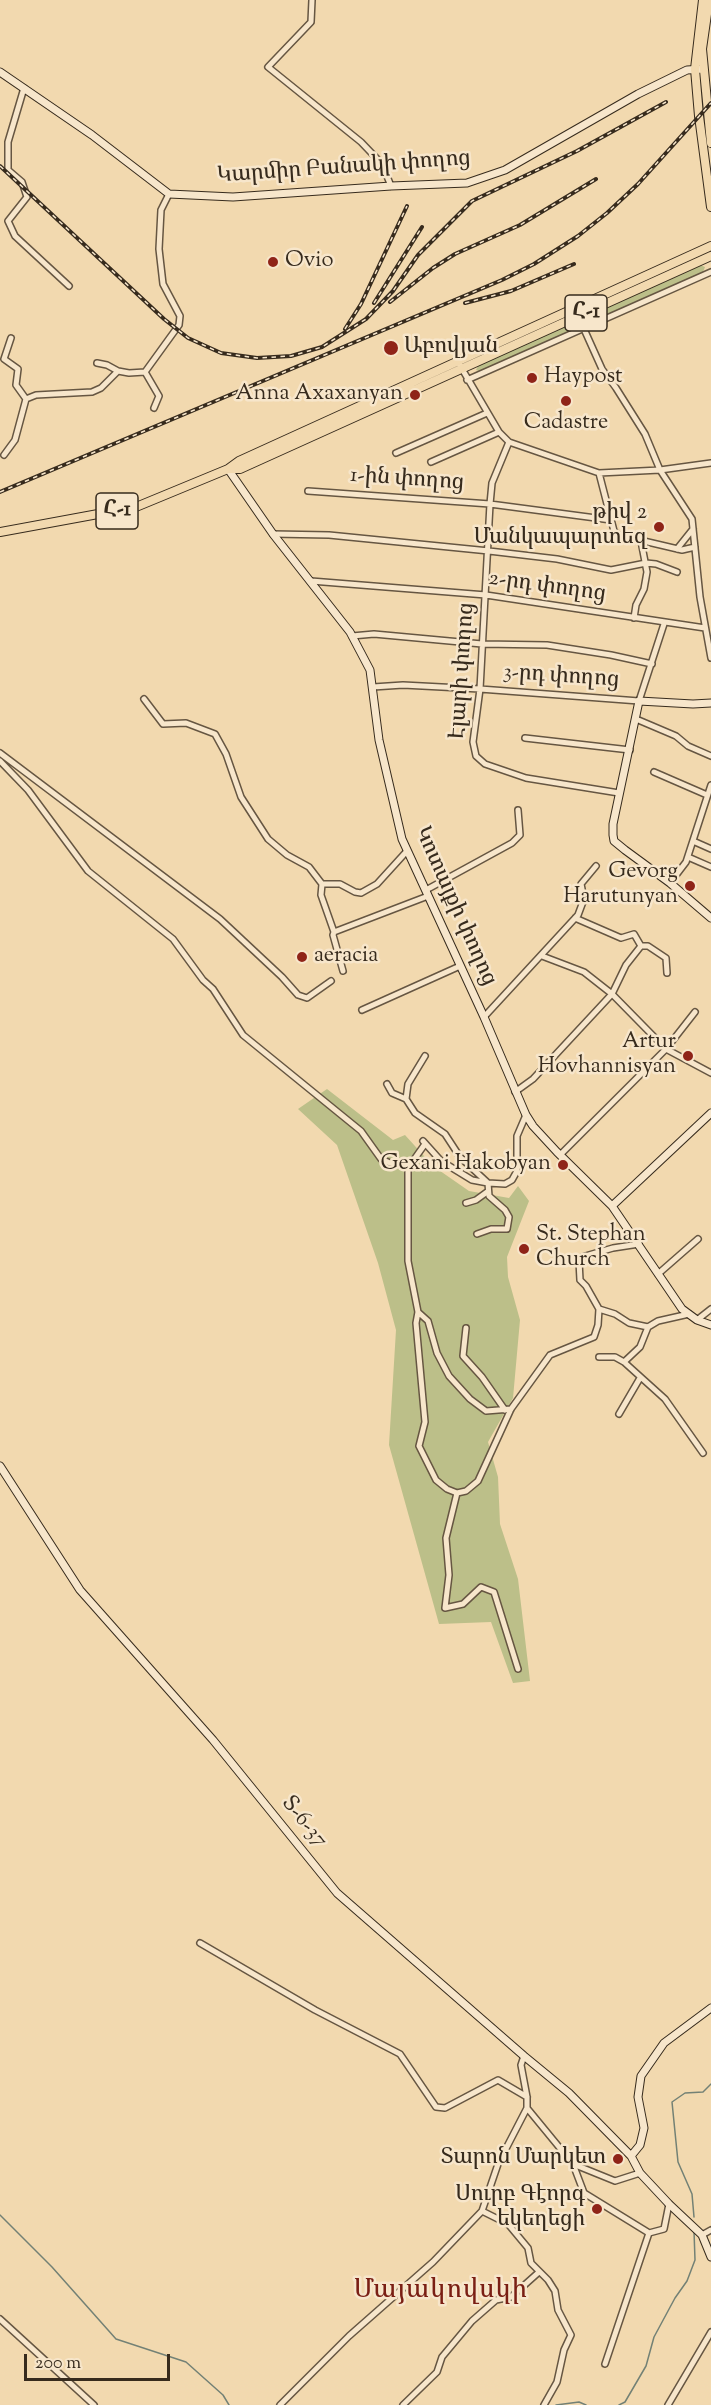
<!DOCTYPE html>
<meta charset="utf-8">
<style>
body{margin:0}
#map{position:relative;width:711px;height:2405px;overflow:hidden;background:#f2d9af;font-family:"Sorts Mill Goudy",serif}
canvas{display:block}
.scale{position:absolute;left:24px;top:2354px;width:146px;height:27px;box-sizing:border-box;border:3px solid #372b1d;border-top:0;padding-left:8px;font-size:18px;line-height:21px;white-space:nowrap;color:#372b1d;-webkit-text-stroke:4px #f7e6cb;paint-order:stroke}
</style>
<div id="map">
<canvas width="711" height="2405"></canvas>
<div class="scale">200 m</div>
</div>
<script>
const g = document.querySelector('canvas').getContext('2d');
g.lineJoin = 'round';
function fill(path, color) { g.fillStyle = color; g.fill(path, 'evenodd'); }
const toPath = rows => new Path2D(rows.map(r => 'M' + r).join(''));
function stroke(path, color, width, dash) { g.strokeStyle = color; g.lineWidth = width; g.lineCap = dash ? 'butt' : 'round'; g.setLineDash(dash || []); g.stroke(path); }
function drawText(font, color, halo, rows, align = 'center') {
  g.font = font + ' "Sorts Mill Goudy","Noto Serif Armenian",serif'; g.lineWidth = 5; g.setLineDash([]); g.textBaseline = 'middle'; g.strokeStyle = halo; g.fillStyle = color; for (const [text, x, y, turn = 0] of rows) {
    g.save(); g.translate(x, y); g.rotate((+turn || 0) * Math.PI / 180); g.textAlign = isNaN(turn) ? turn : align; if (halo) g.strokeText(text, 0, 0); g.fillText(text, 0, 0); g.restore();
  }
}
fill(toPath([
 [700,265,705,267,703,272,482,372,476,370,478,366],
 [327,1089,393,1140,405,1135,433,1166,469,1191,509,1198,518,1186,529,1201,507,1257,508,1277,520,1320,513,1398,488,1442,498,1477,500,1524,518,1579,530,1681,513,1683,491,1622,439,1624,389,1445,396,1330,378,1263,337,1145,298,1109]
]), '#bcbf89');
stroke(toPath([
 [0,2215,52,2267,116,2339,186,2362,223,2395,229,2405],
 [694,2217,692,2194,678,2162,672,2102,685,2093,703,2092,711,2084],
 [556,2405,579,2402,586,2405],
 [619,2405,625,2402,646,2366,654,2337,675,2298,687,2281,695,2260,694,2231]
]), '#738175', 1.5);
const street = toPath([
 [312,0,311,22,268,67,361,142,382,164,391,186],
 [24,88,8,142,8,170,22,182,27,197,8,221,15,236,69,286],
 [584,329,602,369,616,388,645,434,660,470,692,519,700,597,711,658],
 [11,338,4,359,18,369,16,385,26,399],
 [458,362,499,432,509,442,599,473,660,470,711,463],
 [97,363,107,365,118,371],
 [145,372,159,396,154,408],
 [467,380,711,272],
 [509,442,492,483,490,504,480,689,473,742,476,756,485,764,526,778,619,793],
 [396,453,487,413],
 [4,455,15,440,26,399,36,395,92,392,101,388,118,371,129,373,145,372,179,325,180,316,163,284,159,249,161,210,169,194],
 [431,462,499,432],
 [599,473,614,531,618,535,682,550,695,547],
 [308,491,490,504,611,520],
 [273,534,329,535,489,551,557,559,611,570,646,563,656,564,677,572],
 [677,549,693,529],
 [311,581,486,595,705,628],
 [634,618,636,605,644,589,647,572,641,541],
 [352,636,374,634,482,644,547,645,611,655,652,664],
 [373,687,403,685,480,689,639,701,664,624],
 [144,699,163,724,186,723,215,734,226,754,241,797,268,839,287,855,309,867,322,884,340,884,355,892,361,893,377,884,407,851],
 [636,719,676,736,688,746,711,756],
 [525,738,630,750],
 [0,753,220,919,282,977,298,995,307,998,331,981],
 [0,761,28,790,88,871,173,939,203,980,213,989,243,1035,361,1131,381,1159,390,1163,398,1162,408,1168,425,1144],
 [654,772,707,795],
 [693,841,711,849],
 [688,857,711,867],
 [670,883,686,862,711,785],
 [322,884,321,895,334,932,428,896],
 [426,890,512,843,520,835,518,810],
 [575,918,621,938,634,934,641,946,648,946,666,958,667,973],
 [334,932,333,935,343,971],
 [542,956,584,972,612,994,666,1049,711,1073],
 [362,1010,460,966],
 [484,1017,578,915,584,899,581,884,596,866],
 [425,1056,408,1084,406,1099,415,1113,445,1134,460,1157,488,1183,505,1184,512,1180,517,1171,517,1136,526,1115],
 [387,1084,392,1093,406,1099],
 [515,1092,533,1079,612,994,626,965,641,946],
 [423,1141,441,1161,472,1180,488,1183,489,1196,505,1210,509,1217,507,1229,491,1229,477,1234],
 [560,1155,666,1049,695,1012],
 [408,1168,408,1261,418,1312,416,1323,425,1422,419,1446,436,1480,447,1489,457,1493,466,1491,478,1481,511,1409,550,1355,594,1337,598,1325,599,1309,586,1286,580,1280,579,1261,582,1257,613,1248,639,1244],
 [466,1203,476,1200,487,1192],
 [658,1274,698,1239],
 [599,1309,615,1314,629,1323,648,1327,658,1321,689,1314],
 [418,1312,428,1321,437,1353,449,1376,470,1399,486,1411,511,1409],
 [697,1320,711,1309],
 [466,1328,463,1356,482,1377,505,1410],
 [599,1357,615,1357,624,1362,665,1399,703,1453],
 [624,1362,640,1347,648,1327],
 [619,1414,640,1378],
 [457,1493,446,1538,449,1575,445,1608,463,1604,481,1587,494,1592,518,1669],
 [200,1943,315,2010,400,2054,436,2107,445,2108,498,2080,527,2097],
 [527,2108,573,2164,584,2193,649,2233,664,2229,669,2204],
 [573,2164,615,2181,640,2173],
 [482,2211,508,2224,528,2248,531,2263,548,2280,555,2291,558,2310,571,2335,564,2350,557,2382,544,2405],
 [702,2235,711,2230],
 [0,2319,94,2405],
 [605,2364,649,2233],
 [280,2405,349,2336,433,2262,482,2211,498,2164,527,2108,527,2097,521,2065,524,2056],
 [403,2405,437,2372,442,2357,472,2321,496,2300,511,2297,539,2272],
 [668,2405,711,2332]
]);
const secondary = toPath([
 [0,72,92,135,169,194,233,197,391,186,467,183,505,170,638,94,687,70,703,69],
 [228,469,273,534,350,632,370,670,379,740,402,839,484,1017,526,1115,533,1126,557,1152,612,1206,682,1309,697,1320,711,1325],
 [711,703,693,704,639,701,613,824,613,835,614,841,625,850,670,883,711,918],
 [612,1206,711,1113],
 [0,1466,80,1590,213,1740,337,1893,524,2056,569,2093,631,2156,640,2173,669,2204,702,2235,711,2257],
 [631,2156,640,2145,644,2128,638,2097,641,2076,664,2043,711,2008]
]);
const primary = toPath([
 [703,0,695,69,699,116,711,207],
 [709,0,702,49,711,143],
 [229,469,240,469,711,256],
 [0,532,136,507,228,469,239,461,711,246]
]);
stroke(street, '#665642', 8);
stroke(secondary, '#372b1d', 9);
stroke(primary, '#372b1d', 10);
stroke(street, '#f7e6cb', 5);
stroke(secondary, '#f7e6cb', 7);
stroke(primary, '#f2d9af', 8);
const rail = toPath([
 [0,166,164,319,188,338,221,353,257,358,291,356,322,347,366,319,393,291,418,255,472,201,577,151,666,102],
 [390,302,433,268,455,254,520,225,596,179],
 [374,303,422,227],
 [465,303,511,291,574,264],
 [345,329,361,304,407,206],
 [0,492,502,280,534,264,578,236,607,213,638,184,711,103]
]);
stroke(rail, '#372b1d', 4);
stroke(rail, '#f7e6cb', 1.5, [4.5]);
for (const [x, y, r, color] of [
 [273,262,6,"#8f2418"],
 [391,348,8,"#8f2418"],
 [532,378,6,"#8f2418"],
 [415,395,6,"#8f2418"],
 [566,401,6,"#8f2418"],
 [659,527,6,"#8f2418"],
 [690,886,6,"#8f2418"],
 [302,957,6,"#8f2418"],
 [688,1056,6,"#8f2418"],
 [563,1165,6,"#8f2418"],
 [524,1249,6,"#8f2418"],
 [618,2159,6,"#8f2418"],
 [597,2209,6,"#8f2418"]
]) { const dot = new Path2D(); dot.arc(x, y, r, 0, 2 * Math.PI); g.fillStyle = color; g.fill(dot); stroke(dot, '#f7e6cb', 2); }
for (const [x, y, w] of [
 [586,313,42],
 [117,511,42]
]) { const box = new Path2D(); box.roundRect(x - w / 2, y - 18, w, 36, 4.5); g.fillStyle = '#f7e6cb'; g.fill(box); stroke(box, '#372b1d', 1.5); }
drawText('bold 21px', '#372b1d', null, [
 ["Հ-1",586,313],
 ["Հ-1",117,511]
]);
drawText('22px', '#372b1d', '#f7e6cb', [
 ["Կարմիր Բանակի փողոց",344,169,-4],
 ["1-ին փողոց",407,481,4],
 ["2-րդ փողոց",547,588,8],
 ["Էլարի փողոց",464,671,-86],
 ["3-րդ փողոց",561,678,4],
 ["Կոտայքի փողոց",454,907,66],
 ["Տ-6-37",303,1823,51]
]);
drawText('22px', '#372b1d', '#f7e6cb', [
 ["Ovio",285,262,"left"],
 ["Աբովյան",404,348,"left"],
 ["Haypost",544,378,"left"],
 ["Anna Axaxanyan",403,395],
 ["Cadastre",566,424,"center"],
 ["թիվ 2",647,514],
 ["Մանկապարտեզ",647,539],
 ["Gevorg",678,873],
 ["Harutunyan",678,898],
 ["aeracia",314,957,"left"],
 ["Artur",676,1043],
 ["Hovhannisyan",676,1068],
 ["Gexani Hakobyan",551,1165],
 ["St. Stephan",536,1236,"left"],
 ["Church",536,1261,"left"],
 ["Տարոն Մարկետ",606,2159],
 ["Սուրբ Գէորգ",585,2196],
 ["եկեղեցի",585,2221]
], 'right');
g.letterSpacing = '1.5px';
drawText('26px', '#7a1f14', '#f7e6cb', [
 ["Մայակովսկի",441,2293]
]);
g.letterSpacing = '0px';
</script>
